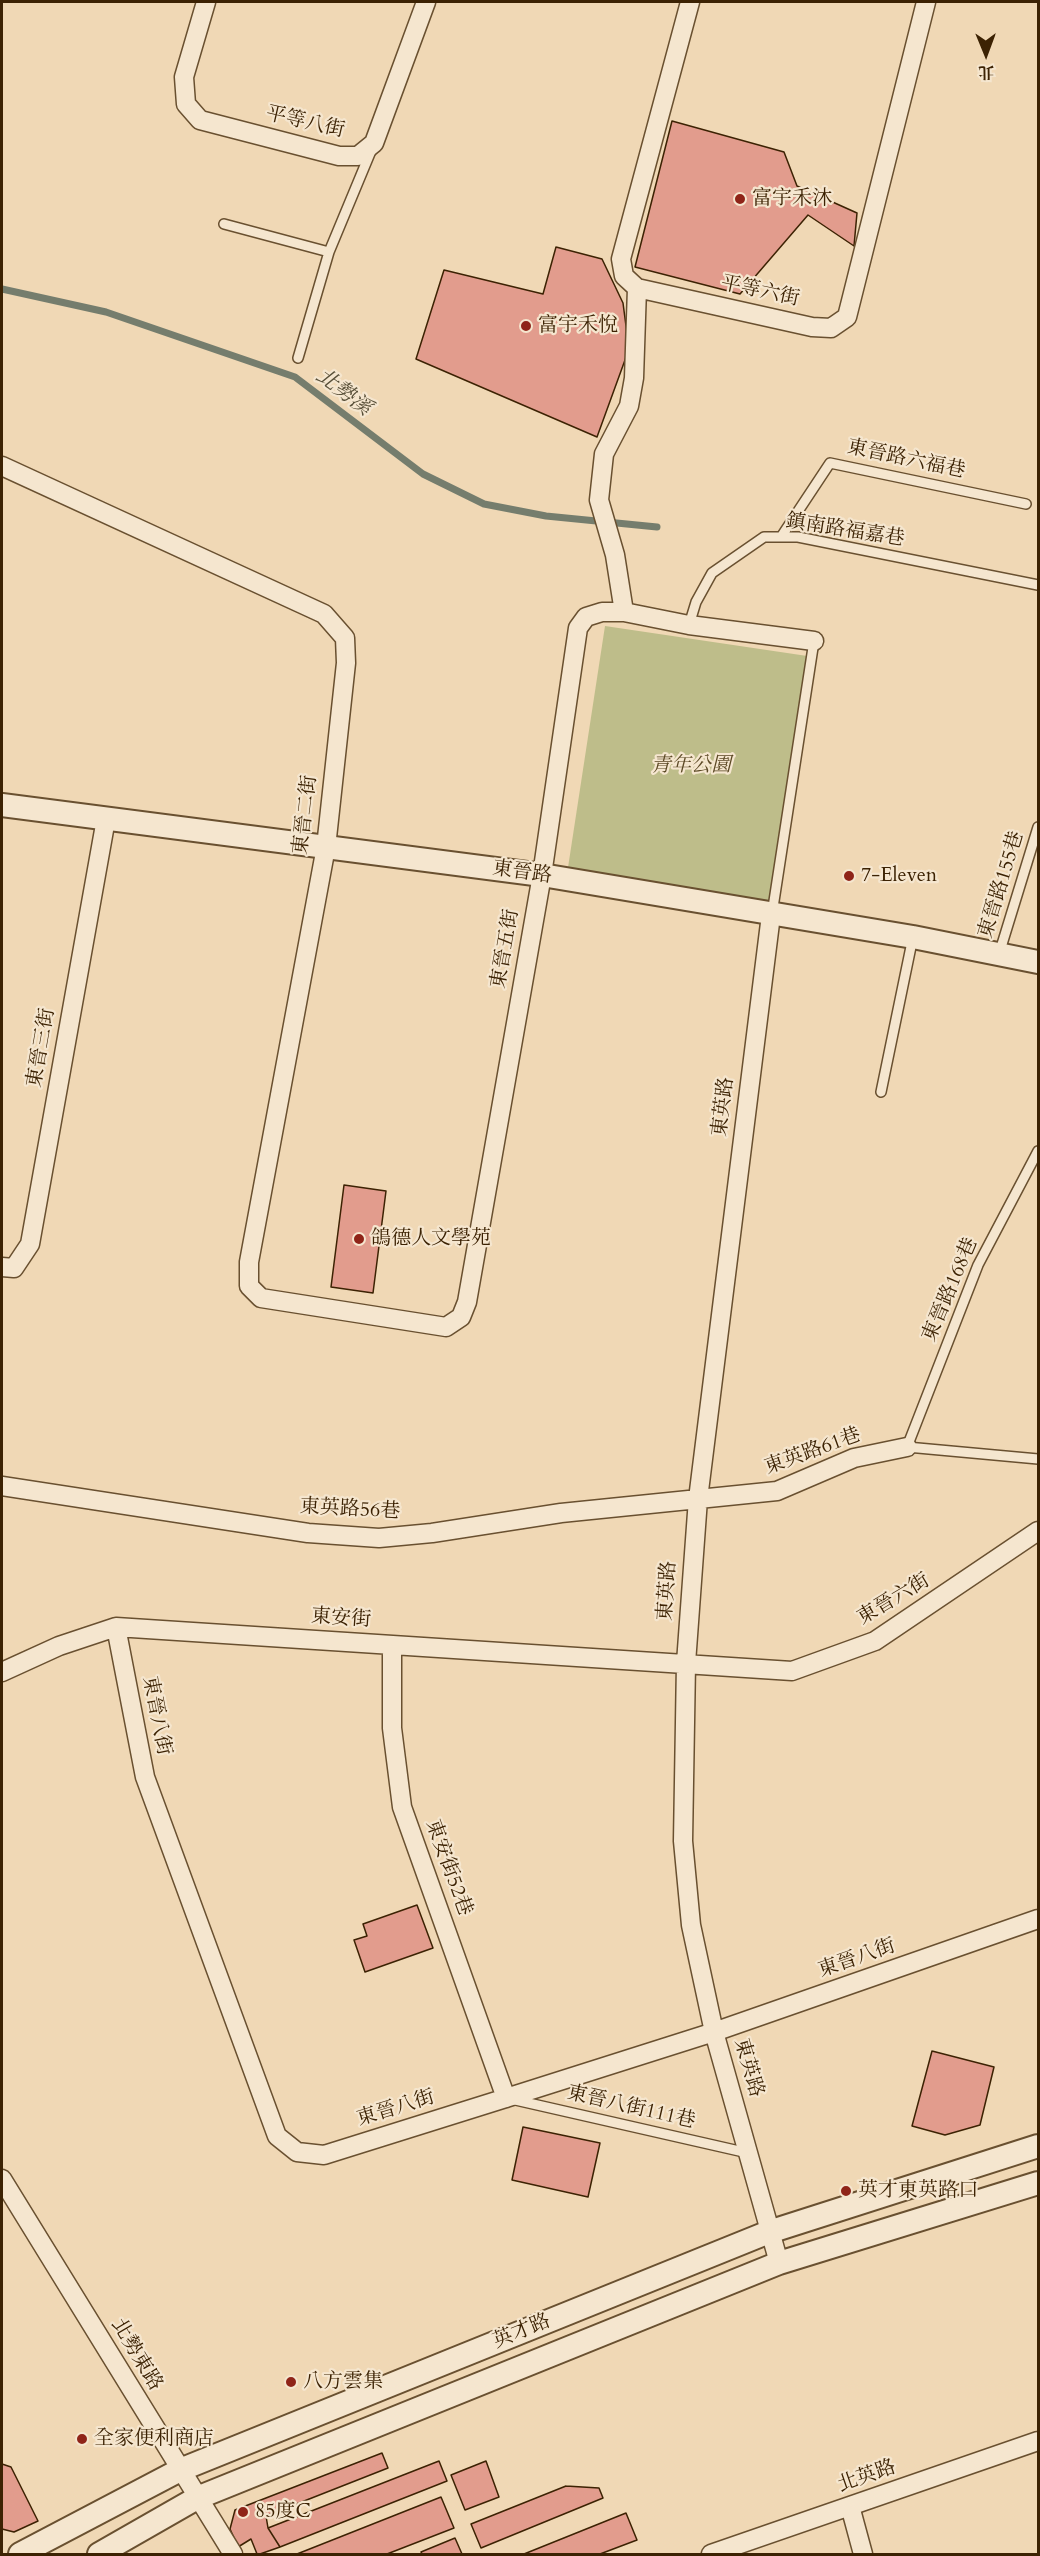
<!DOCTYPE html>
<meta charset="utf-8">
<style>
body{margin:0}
#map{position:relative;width:1040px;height:2556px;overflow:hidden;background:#f0d8b5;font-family:Cardo,"Noto Serif TC",serif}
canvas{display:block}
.frame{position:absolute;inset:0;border:3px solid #3c2203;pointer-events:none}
.north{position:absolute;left:956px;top:24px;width:60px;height:60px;-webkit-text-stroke:4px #f5e6cf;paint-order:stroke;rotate:179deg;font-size:16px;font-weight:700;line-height:24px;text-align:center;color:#3c2203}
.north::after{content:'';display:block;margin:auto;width:21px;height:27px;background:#3c2203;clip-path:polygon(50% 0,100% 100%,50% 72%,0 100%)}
</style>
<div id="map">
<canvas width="1040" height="2556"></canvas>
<div class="frame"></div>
<div class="north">北</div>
</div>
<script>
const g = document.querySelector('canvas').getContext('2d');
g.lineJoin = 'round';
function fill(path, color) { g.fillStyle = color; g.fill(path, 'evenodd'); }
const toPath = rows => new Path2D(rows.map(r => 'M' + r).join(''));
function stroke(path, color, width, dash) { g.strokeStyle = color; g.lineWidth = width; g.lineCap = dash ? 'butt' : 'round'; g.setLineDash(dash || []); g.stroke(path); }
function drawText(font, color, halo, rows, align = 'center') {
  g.font = font + ' Cardo,"Noto Serif TC",serif'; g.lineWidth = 4.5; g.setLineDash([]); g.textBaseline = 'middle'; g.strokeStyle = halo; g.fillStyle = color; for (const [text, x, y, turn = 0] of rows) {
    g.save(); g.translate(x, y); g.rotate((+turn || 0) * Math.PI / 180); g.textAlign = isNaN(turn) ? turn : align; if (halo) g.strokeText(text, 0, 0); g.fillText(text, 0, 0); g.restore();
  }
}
fill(toPath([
 [605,626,814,657,776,906,567,874]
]), '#bebd8a');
stroke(toPath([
 [2,289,106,312,295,377,423,474,484,504,546,516,657,527]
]), '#757d6d', 7);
const building = toPath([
 [672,121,784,152,797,186,857,213,854,246,808,215,740,294,635,267,672,121],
 [556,247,602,259,623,303,629,349,597,437,416,359,444,270,543,294,556,247],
 [344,1185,386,1191,373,1293,331,1287,344,1185],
 [417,1905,433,1948,365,1972,354,1940,367,1936,363,1924,417,1905],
 [932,2051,994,2067,980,2125,945,2135,912,2126,932,2051],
 [523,2127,600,2143,588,2197,512,2180,523,2127],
 [382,2453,388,2468,266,2516,268,2528,280,2547,260,2554,257,2554,251,2539,238,2547,230,2529,235,2510,382,2453],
 [439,2461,447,2481,280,2547,268,2528,439,2461],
 [486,2461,499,2497,465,2510,451,2475,486,2461],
 [2,2464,11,2467,38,2521,14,2532,2,2529,2,2464],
 [566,2486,599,2488,603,2498,481,2548,471,2524,566,2486],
 [441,2497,454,2528,387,2554,297,2554,441,2497],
 [626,2513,637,2540,600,2554,524,2554,626,2513],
 [455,2538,462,2554,422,2554,421,2552,455,2538]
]);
fill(building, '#e29c8d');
stroke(building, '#3c2203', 1.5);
const service = toPath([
 [224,224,329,252],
 [298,358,329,252,371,151],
 [781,537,830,463,1026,504],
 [689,625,696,602,712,573,764,537,798,537,1038,585],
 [772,914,814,641],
 [999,954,1038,827],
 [881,1092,913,937],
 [1038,1151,978,1265,907,1447,1038,1459],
 [511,2099,748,2153]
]);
const minor = toPath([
 [206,2,184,77,186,104,200,120,339,156,358,156,374,143,426,2],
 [690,2,621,259,624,276,637,288,812,327,831,328,847,317,926,2],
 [2,466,324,614,345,638,346,663,326,847,249,1262,249,1286,261,1298,446,1327,461,1317,467,1302,542,875,578,628,586,617,602,612,624,612,689,625,814,641],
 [624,612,615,555,599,500,604,454,629,406,634,378,637,288],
 [771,915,698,1499,686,1663,683,1841,691,1925,714,2032,779,2263],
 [2,1267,14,1268,30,1244,106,819],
 [2,1486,308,1533,379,1538,432,1533,561,1513,777,1491,854,1458,907,1447],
 [116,1627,145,1777,277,2136,297,2152,324,2155,506,2098,714,2032,1038,1919],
 [392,1645,392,1728,402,1807,506,2098],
 [2,1672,59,1646,116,1627,792,1671,875,1641,1038,1531],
 [2,2179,233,2554],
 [850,2506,863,2554],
 [711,2554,1038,2441]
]);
const tertiary = toPath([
 [2,805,542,875,913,937,1038,962],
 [20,2554,180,2470,769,2232,1038,2146],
 [99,2554,197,2498,779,2263,1038,2183]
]);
stroke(service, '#695030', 12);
stroke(minor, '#695030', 21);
stroke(tertiary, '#695030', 26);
stroke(service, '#f5e6cf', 9);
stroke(minor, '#f5e6cf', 18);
stroke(tertiary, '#f5e6cf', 22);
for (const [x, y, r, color] of [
 [740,199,6,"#8f2418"],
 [526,326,6,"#8f2418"],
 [849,876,6,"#8f2418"],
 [359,1239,6,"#8f2418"],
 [846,2191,6,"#8f2418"],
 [291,2382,6,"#8f2418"],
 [82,2439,6,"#8f2418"],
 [243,2512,6,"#8f2418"]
]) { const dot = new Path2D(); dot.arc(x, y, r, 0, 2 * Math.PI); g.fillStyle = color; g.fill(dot); stroke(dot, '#f5e6cf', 2); }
drawText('20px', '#3c2203', '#f5e6cf', [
 ["平等八街",305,123,13],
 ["平等六街",760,292,12],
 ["東晉路六福巷",906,460,12],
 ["鎮南路福嘉巷",845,531,9],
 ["東晉二街",306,815,-83],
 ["東晉路",522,873,8],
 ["東晉路155巷",1002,885,-73],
 ["東晉五街",506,949,-80],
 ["東晉三街",42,1048,-80],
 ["東英路",724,1107,-83],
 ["東晉路168巷",951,1290,-67],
 ["東英路61巷",813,1452,-20],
 ["東英路56巷",350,1510,3],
 ["東英路",668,1591,-86],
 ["東晉六街",894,1600,-31],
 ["東安街",341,1619,4],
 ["東晉八街",156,1716,79],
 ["東安街52巷",448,1868,70],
 ["東晉八街",857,1959,-19],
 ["東英路",748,2068,74],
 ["東晉八街111巷",631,2108,13],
 ["東晉八街",396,2109,-17],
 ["英才路",522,2332,-22],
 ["北勢東路",136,2355,59],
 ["北英路",867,2477,-19]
]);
drawText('20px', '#3c2203', '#f5e6cf', [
 ["富宇禾沐",752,199],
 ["富宇禾悅",538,326],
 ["7-Eleven",861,876],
 ["鴿德人文學苑",371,1239],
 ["英才東英路口",858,2191],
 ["八方雲集",303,2382],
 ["全家便利商店",94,2439],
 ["85度C",255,2512]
], 'left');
drawText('italic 20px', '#5c4925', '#f5e6cf', [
 ["青年公園",691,766]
]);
drawText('italic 21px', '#584f38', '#f5e6cf', [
 ["北勢溪",343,393,37]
]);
</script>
